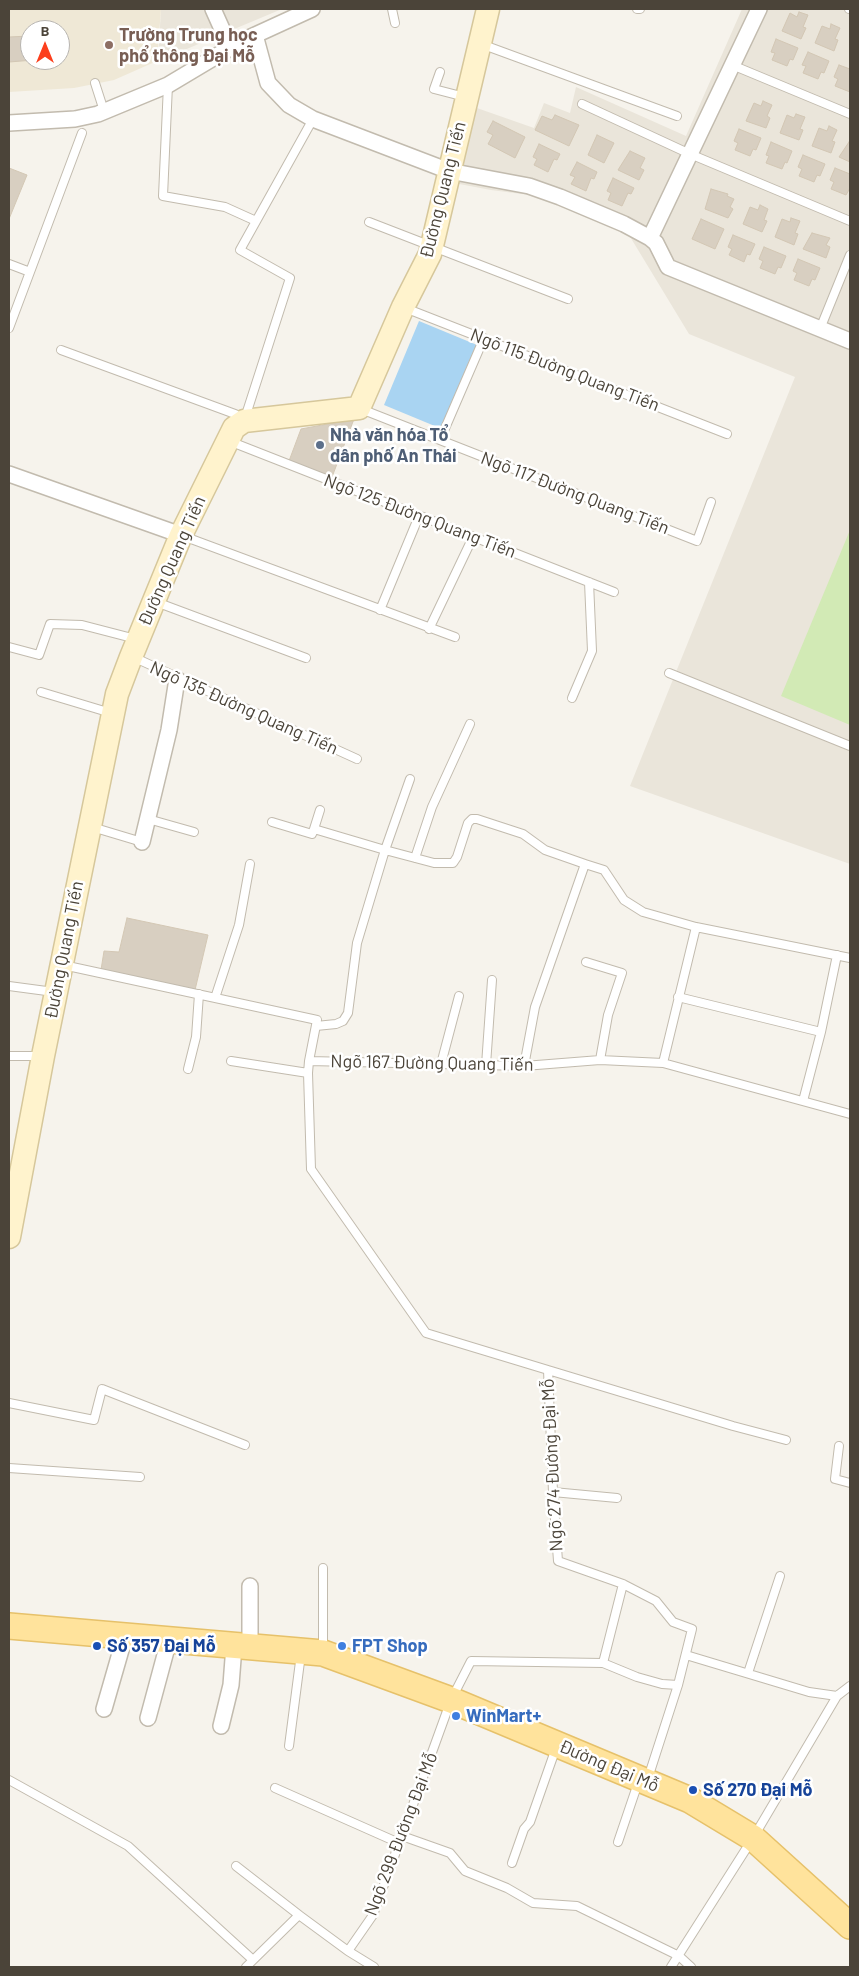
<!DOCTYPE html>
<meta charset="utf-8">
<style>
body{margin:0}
#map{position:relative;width:859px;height:1976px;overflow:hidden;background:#f6f3ec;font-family:Barlow,sans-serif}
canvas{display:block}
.frame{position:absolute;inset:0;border:10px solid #4b4439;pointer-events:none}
.north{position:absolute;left:20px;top:20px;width:50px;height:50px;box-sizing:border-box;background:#fff;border:1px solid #b7b4b0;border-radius:50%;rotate:0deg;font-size:14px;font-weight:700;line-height:20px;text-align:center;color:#4b4439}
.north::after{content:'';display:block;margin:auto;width:18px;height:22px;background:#fc3f1d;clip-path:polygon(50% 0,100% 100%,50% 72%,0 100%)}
</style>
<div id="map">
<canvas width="859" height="1976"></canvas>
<div class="frame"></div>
<div class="north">B</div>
</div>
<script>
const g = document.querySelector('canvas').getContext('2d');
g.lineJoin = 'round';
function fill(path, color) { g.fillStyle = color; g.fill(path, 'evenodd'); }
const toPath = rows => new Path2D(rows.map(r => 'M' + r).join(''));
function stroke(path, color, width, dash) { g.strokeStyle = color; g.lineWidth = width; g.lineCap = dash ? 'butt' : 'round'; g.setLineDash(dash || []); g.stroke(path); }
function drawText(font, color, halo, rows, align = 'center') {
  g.font = font + ' Barlow,sans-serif'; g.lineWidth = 5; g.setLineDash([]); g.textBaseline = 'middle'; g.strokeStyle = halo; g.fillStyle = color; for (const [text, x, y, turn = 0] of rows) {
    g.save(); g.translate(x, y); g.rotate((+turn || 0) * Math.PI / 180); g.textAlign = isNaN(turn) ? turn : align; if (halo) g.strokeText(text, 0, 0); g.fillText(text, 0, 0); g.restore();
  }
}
fill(toPath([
 [161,9,282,9,158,61],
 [742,9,850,9,850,864,630,786,795,377,689,334,629,235,583,213,545,197,491,190,454,183,474,107,534,128,544,103,570,113,576,87,686,136]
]), '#eae5da');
fill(toPath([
 [9,9,161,9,157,61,114,80,74,88,9,92],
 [30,30,60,30,60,60,30,60]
]), '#efe8d6');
fill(toPath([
 [850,530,850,725,781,696]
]), '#d2eab5');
fill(toPath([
 [419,321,477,345,442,429,384,405]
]), '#a9d4f2');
const building = toPath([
 [799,12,808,15,803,27,806,28,801,39,782,31,790,13,797,17,799,12],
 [831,24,840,28,835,39,838,40,834,51,815,43,822,26,830,29,831,24],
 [30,36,30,60,34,60,9,62,9,37,30,36],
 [776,39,798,48,793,60,790,59,787,66,772,60,775,53,771,52,776,39],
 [808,52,829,61,824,73,821,72,818,79,803,73,806,66,802,65,808,52],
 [839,65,850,69,850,92,835,86,838,79,834,77,839,65],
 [763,101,772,105,767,116,770,118,766,128,746,121,754,103,761,106,763,101],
 [796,114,805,117,800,129,803,130,799,140,780,133,787,115,794,118,796,114],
 [555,115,579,125,569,146,535,130,542,116,552,120,555,115],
 [493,121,525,137,515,158,488,144,493,135,487,132,493,121],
 [829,126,837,130,832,141,835,142,831,153,812,146,819,128,827,131,829,126],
 [739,129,761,138,756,150,753,149,750,156,735,150,738,143,734,141,739,129],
 [597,135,614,143,604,163,588,155,597,135],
 [771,142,792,151,787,163,785,162,782,169,766,163,769,156,766,155,771,142],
 [849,142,850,143,850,162,839,157,849,142],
 [539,144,560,154,557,160,554,159,548,172,534,165,537,159,533,157,539,144],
 [630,151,645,158,640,168,644,170,639,180,618,170,630,151],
 [803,155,825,164,820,176,817,175,814,182,799,176,802,169,798,167,803,155],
 [577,162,597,172,594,179,591,178,586,191,571,184,575,177,570,175,577,162],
 [9,168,27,175,9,219,9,168],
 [835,168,850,174,850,188,846,195,831,189,834,182,830,180,835,168],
 [613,178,634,188,631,194,628,193,622,206,608,200,611,193,607,191,613,178],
 [711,189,728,194,727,196,734,199,730,207,733,209,728,218,705,209,711,189],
 [760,205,768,209,764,220,767,221,762,232,743,224,750,207,758,210,760,205],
 [791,218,800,221,795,233,798,234,794,245,775,237,782,219,790,222,791,218],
 [701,219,724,229,715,249,692,239,701,219],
 [812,233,830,238,826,245,830,247,826,258,803,249,812,233],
 [733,235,755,244,750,255,747,254,744,262,729,255,732,249,728,247,733,235],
 [764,247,786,256,781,268,778,267,775,274,760,268,763,261,759,259,764,247],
 [798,259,820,268,815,280,812,279,809,286,794,280,797,273,793,271,798,259],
 [354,419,332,477,289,461,301,429,354,419],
 [127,918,208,935,195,990,101,970,104,951,119,952,127,918]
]);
fill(building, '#d8cfc1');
stroke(building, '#d3c7b4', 1);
const lane = toPath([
 [392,9,395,23],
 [637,9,640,9],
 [849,9,850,9],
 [481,44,677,116],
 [732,65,850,114],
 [440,72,434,89,465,97],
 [95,83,104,111],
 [168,85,163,196,225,207,256,221],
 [582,104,690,154,850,221],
 [369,222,568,299],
 [9,264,30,272],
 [405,308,727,434],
 [9,328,82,133],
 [820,329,850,255],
 [61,350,235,414,244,421,290,278,240,250,313,119],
 [361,409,697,541,711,502],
 [440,440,484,338],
 [229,441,614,592],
 [183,536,455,637],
 [156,602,306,658],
 [380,610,419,516],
 [429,629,473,537],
 [9,647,39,655,50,624,82,625,136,639],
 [133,657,357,759],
 [669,673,850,746],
 [41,692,111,713],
 [572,698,592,651,589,582],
 [320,810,314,829,385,850,410,779],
 [148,819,194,832],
 [272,822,312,834,314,829],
 [92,827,142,842],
 [415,858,432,807,470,724],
 [586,962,622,973,608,1015,600,1060],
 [63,965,317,1020,309,1061,524,1066,600,1060,663,1063,850,1114],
 [9,986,54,992],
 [678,997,821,1032],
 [215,998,239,925,250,864],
 [316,1026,336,1024,343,1021,348,1013,357,943,385,850,434,863,453,863,457,857,468,823,472,819,477,819,523,834,545,850,585,864],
 [9,1056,41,1056],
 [231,1061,308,1073],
 [309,1061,308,1073,311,1169,426,1333,548,1370,553,1492,558,1561,623,1584,656,1601,673,1622,692,1629,678,1685,648,1778],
 [663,1063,696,927],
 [441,1064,459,996],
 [486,1065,492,980],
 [524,1066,535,1007,585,864,604,870,624,900,643,912,696,927,850,958],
 [188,1069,196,1037,199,994],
 [803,1101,821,1032,837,955],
 [548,1370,733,1426,786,1440],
 [9,1403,94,1420,102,1389,245,1445],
 [839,1446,835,1479,850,1483],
 [9,1468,140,1477],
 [553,1492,617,1498],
 [323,1568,323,1649],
 [686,1655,809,1692,837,1696],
 [603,1663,623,1584],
 [748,1673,780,1576],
 [289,1746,301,1654],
 [9,1780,128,1846,253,1960],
 [275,1788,399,1843],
 [402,1836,450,1853,465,1871,507,1888,533,1903,577,1906,679,1956,691,1967],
 [618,1842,638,1783],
 [512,1863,524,1829,530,1822,556,1748],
 [236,1866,299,1915],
 [348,1951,374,1967],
 [246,1967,299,1915,348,1951,373,1915,451,1700,471,1661,603,1663,637,1677,662,1684,678,1685],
 [671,1967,753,1838,837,1696,850,1686]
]);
const street = toPath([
 [213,9,230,47],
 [255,35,268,83,289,105,313,119,449,171,529,186,560,197,624,224,650,238,656,243,668,267,850,341],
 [9,123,75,119,98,114,168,85,240,42,312,9],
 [650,238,759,9],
 [9,474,181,535],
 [142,842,169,730,177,679],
 [250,1586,250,1647],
 [104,1709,125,1636],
 [148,1718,169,1640],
 [221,1726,231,1685,234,1646]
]);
const secondary = toPath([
 [9,1237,43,1056,117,694,131,657,181,535,234,428,244,421,359,408,403,307,430,254,488,9]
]);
const primary = toPath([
 [9,1626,323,1653,451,1700,690,1800,753,1838,850,1926]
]);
stroke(lane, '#c2bbae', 10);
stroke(street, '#c2bbae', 18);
stroke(secondary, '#d6c79b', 25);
stroke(primary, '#e6c16a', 28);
stroke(lane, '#fff', 8);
stroke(street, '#fff', 15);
stroke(secondary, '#fff3cd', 22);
stroke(primary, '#ffe39c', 25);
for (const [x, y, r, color] of [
 [109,45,5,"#8d6e63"],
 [320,445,5,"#5c6f8a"],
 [97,1646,5,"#1a4fb4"],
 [342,1646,5,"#3f7fe0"],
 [456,1716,5,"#3f7fe0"],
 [693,1790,5,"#1a4fb4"]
]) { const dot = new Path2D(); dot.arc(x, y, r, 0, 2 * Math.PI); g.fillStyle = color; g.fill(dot); stroke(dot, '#fff', 2); }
drawText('bold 18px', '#785e54', '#fff', [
 ["Trường Trung học",119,35],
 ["phổ thông Đại Mỗ",119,56]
], 'left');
drawText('18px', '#4b4439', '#fff', [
 ["Đường Quang Tiến",443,190,-76],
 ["Ngõ 115 Đường Quang Tiến",565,370,21],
 ["Ngõ 117 Đường Quang Tiến",575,493,21],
 ["Ngõ 125 Đường Quang Tiến",420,516,21],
 ["Đường Quang Tiến",172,561,-66],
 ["Ngõ 135 Đường Quang Tiến",244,708,24],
 ["Đường Quang Tiến",64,950,-79],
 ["Ngõ 167 Đường Quang Tiến",432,1063,1],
 ["Ngõ 274 Đường Đại Mỗ",552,1465,-93],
 ["Đường Đại Mỗ",609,1766,23],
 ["Ngõ 299 Đường Đại Mỗ",401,1834,-69]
]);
drawText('bold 18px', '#4e5e75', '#fff', [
 ["Nhà văn hóa Tổ",330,435],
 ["dân phố An Thái",330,456]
], 'left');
drawText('bold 18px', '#164399', '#fff', [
 ["Số 357 Đại Mỗ",107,1646],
 ["Số 270 Đại Mỗ",703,1790]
], 'left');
drawText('bold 18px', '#366cbe', '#fff', [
 ["FPT Shop",352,1646],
 ["WinMart+",466,1716]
], 'left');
</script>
